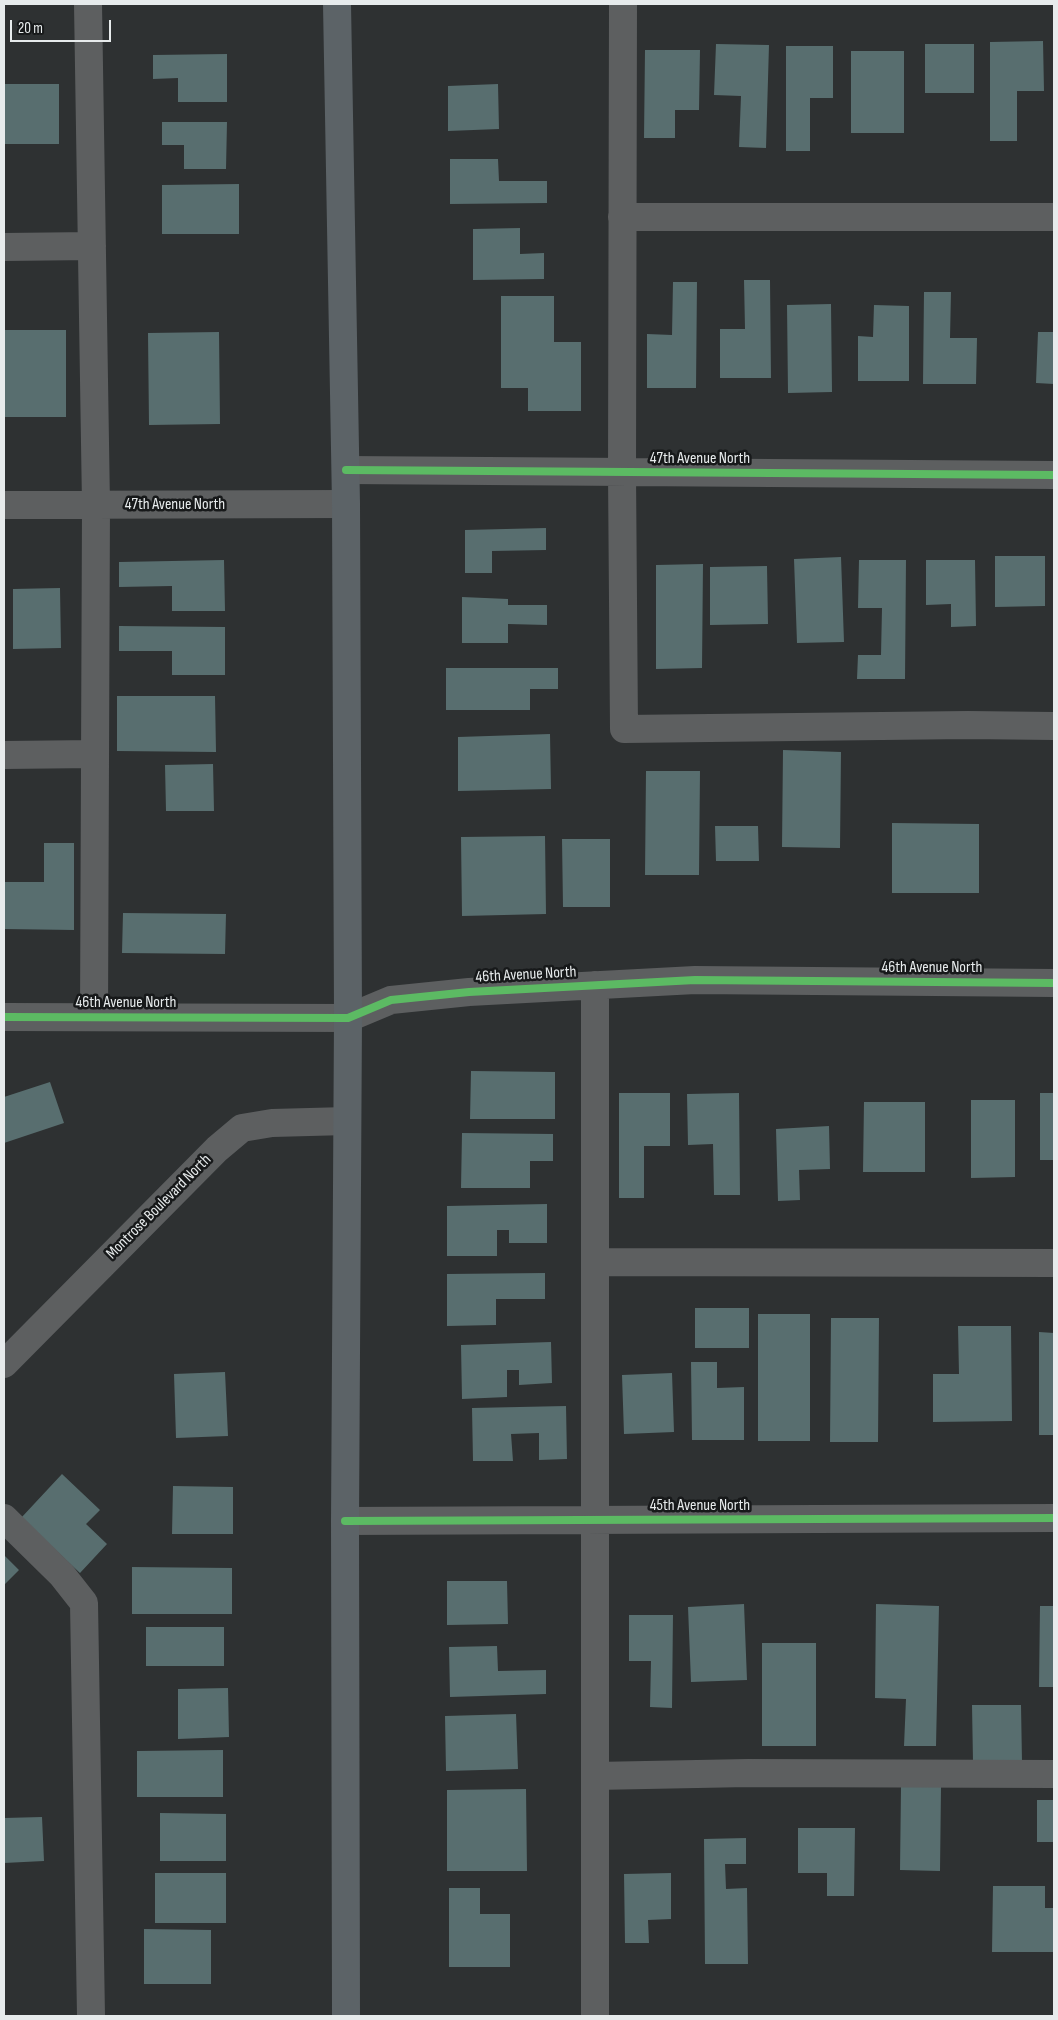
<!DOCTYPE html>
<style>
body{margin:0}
#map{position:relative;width:1058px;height:2020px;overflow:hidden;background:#2e3132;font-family:"Sofia Sans Condensed",sans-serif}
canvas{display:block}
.frame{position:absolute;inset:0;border:5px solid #e7ebec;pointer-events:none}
.scale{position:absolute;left:10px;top:20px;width:101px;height:22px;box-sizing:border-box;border:2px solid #e7ebec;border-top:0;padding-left:6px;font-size:15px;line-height:18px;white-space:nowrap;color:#e7ebec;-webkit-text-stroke:4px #17191a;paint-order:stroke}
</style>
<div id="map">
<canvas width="1058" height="2020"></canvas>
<div class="frame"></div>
<div class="scale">20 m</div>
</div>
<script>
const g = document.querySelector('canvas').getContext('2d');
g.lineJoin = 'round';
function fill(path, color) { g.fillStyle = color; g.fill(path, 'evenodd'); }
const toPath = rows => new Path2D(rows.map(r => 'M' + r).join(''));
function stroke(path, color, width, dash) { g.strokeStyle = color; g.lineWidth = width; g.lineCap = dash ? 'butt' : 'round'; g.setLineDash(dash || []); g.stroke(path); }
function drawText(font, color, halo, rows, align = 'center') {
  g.font = font + ' "Sofia Sans Condensed",sans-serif'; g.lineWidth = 5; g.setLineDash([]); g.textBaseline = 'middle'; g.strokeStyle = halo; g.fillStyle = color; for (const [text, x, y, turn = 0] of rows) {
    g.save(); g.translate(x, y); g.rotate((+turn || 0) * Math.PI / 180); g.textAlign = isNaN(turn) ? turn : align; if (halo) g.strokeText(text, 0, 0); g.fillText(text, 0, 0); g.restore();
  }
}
fill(toPath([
 [1043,41,1044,91,1017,91,1017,141,990,141,990,42],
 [716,44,769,45,766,148,739,147,741,96,714,95],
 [925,44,974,44,974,93,925,93],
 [786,46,833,46,833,98,810,98,810,151,786,151],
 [645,50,700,50,699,110,675,110,675,138,644,138],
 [851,51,904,51,904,133,851,133],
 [227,54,227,102,178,102,178,78,153,79,153,55],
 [5,84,59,84,59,144,4,144],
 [498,84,499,129,448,131,448,86],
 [162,122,227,122,226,169,184,169,184,145,162,145],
 [450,159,498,159,499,181,547,181,547,203,450,204],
 [239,184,239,234,162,234,162,185],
 [520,228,520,254,544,253,544,279,473,280,473,229],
 [744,280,770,280,771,378,720,378,720,329,745,329],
 [673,282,697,282,696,388,647,388,647,334,672,335],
 [924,292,951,292,950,338,977,338,976,384,923,384],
 [501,296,554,296,554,342,581,342,581,411,528,411,528,388,501,388],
 [831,304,832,392,788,393,787,305],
 [874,305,909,306,909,381,858,381,858,336,873,337],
 [4,330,66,330,66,417,4,417],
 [219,332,220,424,149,425,148,333],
 [1038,332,1054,332,1054,384,1036,383],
 [546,528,546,550,492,551,492,573,465,573,465,530],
 [995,556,1045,556,1045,606,995,607],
 [841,557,844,642,797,643,794,559],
 [224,560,225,611,172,611,172,586,119,587,119,562],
 [859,560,906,560,905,679,857,679,858,655,881,655,882,608,858,608],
 [926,560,975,560,976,626,951,627,951,604,926,605],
 [703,564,702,668,656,669,656,565],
 [767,566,768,624,710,625,710,567],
 [60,588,61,648,13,649,13,589],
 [462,597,508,599,508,605,547,605,547,625,508,624,508,643,462,643],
 [119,626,225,627,225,675,172,675,172,651,119,651],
 [446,668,558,668,558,689,530,689,530,710,446,710],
 [117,696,215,696,216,752,117,751],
 [550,734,551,789,458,791,458,737],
 [783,750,841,752,840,848,782,847],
 [213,764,214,811,166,811,165,765],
 [646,771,700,771,699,875,645,875],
 [892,823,979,824,979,893,892,893],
 [715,826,758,826,759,861,716,861],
 [545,836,546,914,462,916,461,837],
 [562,839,610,839,610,907,563,907],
 [44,843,74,843,74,930,4,929,4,882,44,882],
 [123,913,226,914,225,954,122,953],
 [471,1071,555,1072,555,1119,470,1119],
 [50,1082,64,1123,4,1143,4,1097],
 [619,1093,670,1093,670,1146,644,1146,644,1198,619,1198],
 [739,1093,740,1195,714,1195,713,1144,688,1145,687,1094],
 [1040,1093,1054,1093,1054,1160,1040,1160],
 [971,1100,1015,1100,1015,1177,971,1178],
 [864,1102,925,1102,925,1172,863,1172],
 [829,1126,830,1169,799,1170,800,1200,778,1201,776,1129],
 [462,1133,553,1134,553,1161,530,1161,530,1188,461,1188],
 [547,1204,547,1243,509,1243,509,1230,497,1230,497,1256,447,1256,447,1206],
 [545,1273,545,1299,496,1299,496,1325,447,1326,447,1274],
 [695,1308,749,1308,749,1348,695,1348],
 [758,1314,810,1314,810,1441,758,1441],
 [831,1318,879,1318,878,1442,830,1442],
 [958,1326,1011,1326,1012,1421,933,1422,933,1374,959,1374],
 [1039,1332,1054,1333,1054,1435,1039,1435],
 [551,1342,552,1383,519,1385,519,1370,507,1370,507,1397,462,1399,461,1345],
 [691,1362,717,1362,717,1388,744,1387,744,1440,692,1440],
 [225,1372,228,1436,176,1438,174,1374],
 [672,1373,674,1432,624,1434,622,1375],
 [566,1406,567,1459,539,1460,539,1433,511,1434,513,1461,473,1461,472,1408],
 [62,1474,100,1510,86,1524,107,1544,80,1573,21,1518],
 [173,1486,233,1487,233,1534,172,1534],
 [4,1555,19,1570,4,1585],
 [132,1567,232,1568,232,1614,132,1614],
 [447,1581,507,1581,508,1624,447,1625],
 [744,1604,747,1680,691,1682,688,1607],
 [876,1604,939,1606,936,1746,904,1746,906,1699,875,1698],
 [1040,1606,1054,1606,1054,1687,1039,1687],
 [629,1615,673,1615,672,1708,650,1707,651,1661,629,1661],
 [146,1627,224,1627,224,1666,146,1666],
 [762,1643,816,1643,816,1746,762,1746],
 [497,1646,498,1671,546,1670,546,1694,450,1697,449,1647],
 [228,1688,229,1737,178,1739,178,1689],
 [972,1705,1021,1705,1022,1762,973,1762],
 [516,1714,518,1769,446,1771,445,1716],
 [223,1750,223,1797,137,1797,137,1751],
 [901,1786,941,1787,940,1871,900,1870],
 [526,1789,527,1871,447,1871,447,1790],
 [1037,1800,1054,1800,1054,1842,1037,1842],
 [160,1813,226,1814,226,1861,160,1861],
 [42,1817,44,1861,4,1863,4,1818],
 [798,1828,855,1828,854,1896,827,1896,827,1873,798,1873],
 [746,1838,746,1864,725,1864,726,1889,747,1888,748,1964,705,1964,704,1839],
 [155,1873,226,1873,226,1923,155,1923],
 [671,1873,671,1919,648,1920,649,1943,625,1943,624,1874],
 [993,1886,1045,1886,1045,1908,1054,1908,1054,1952,992,1952],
 [449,1888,480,1888,480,1914,510,1914,510,1967,449,1967],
 [144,1929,211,1930,211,1984,144,1984]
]), '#586e6f');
stroke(toPath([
 [88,4,96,505,94,1017],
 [623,4,622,473,624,729,968,725,1054,726],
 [622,217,1054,217],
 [4,247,92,246],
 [346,470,1054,475],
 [4,505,346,504],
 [4,755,95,754],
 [4,1017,348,1018,391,1000,469,992,695,980,1054,983],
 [595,1262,1054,1263],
 [4,1364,217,1149,242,1128,272,1123,347,1121],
 [4,1518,62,1575,84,1603,91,2016],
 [345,1521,1054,1518],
 [595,1776,748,1773,1054,1774],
 [595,2016,595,985]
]), '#5d5f60', 28);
stroke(toPath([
 [337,4,346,504,348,1018,345,1521,346,2016]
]), '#5c6367', 28);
stroke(toPath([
 [346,470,1054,475],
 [4,1017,348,1018,391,1000,469,992,695,980,1054,983],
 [345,1521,1054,1518]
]), '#5cba63', 8);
drawText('16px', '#e7ebec', '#17191a', [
 ["47th Avenue North",700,459],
 ["47th Avenue North",175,505],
 ["46th Avenue North",932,968],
 ["46th Avenue North",526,975,-3],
 ["46th Avenue North",126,1003],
 ["Montrose Boulevard North",159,1207,-45],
 ["45th Avenue North",700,1506]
]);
</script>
